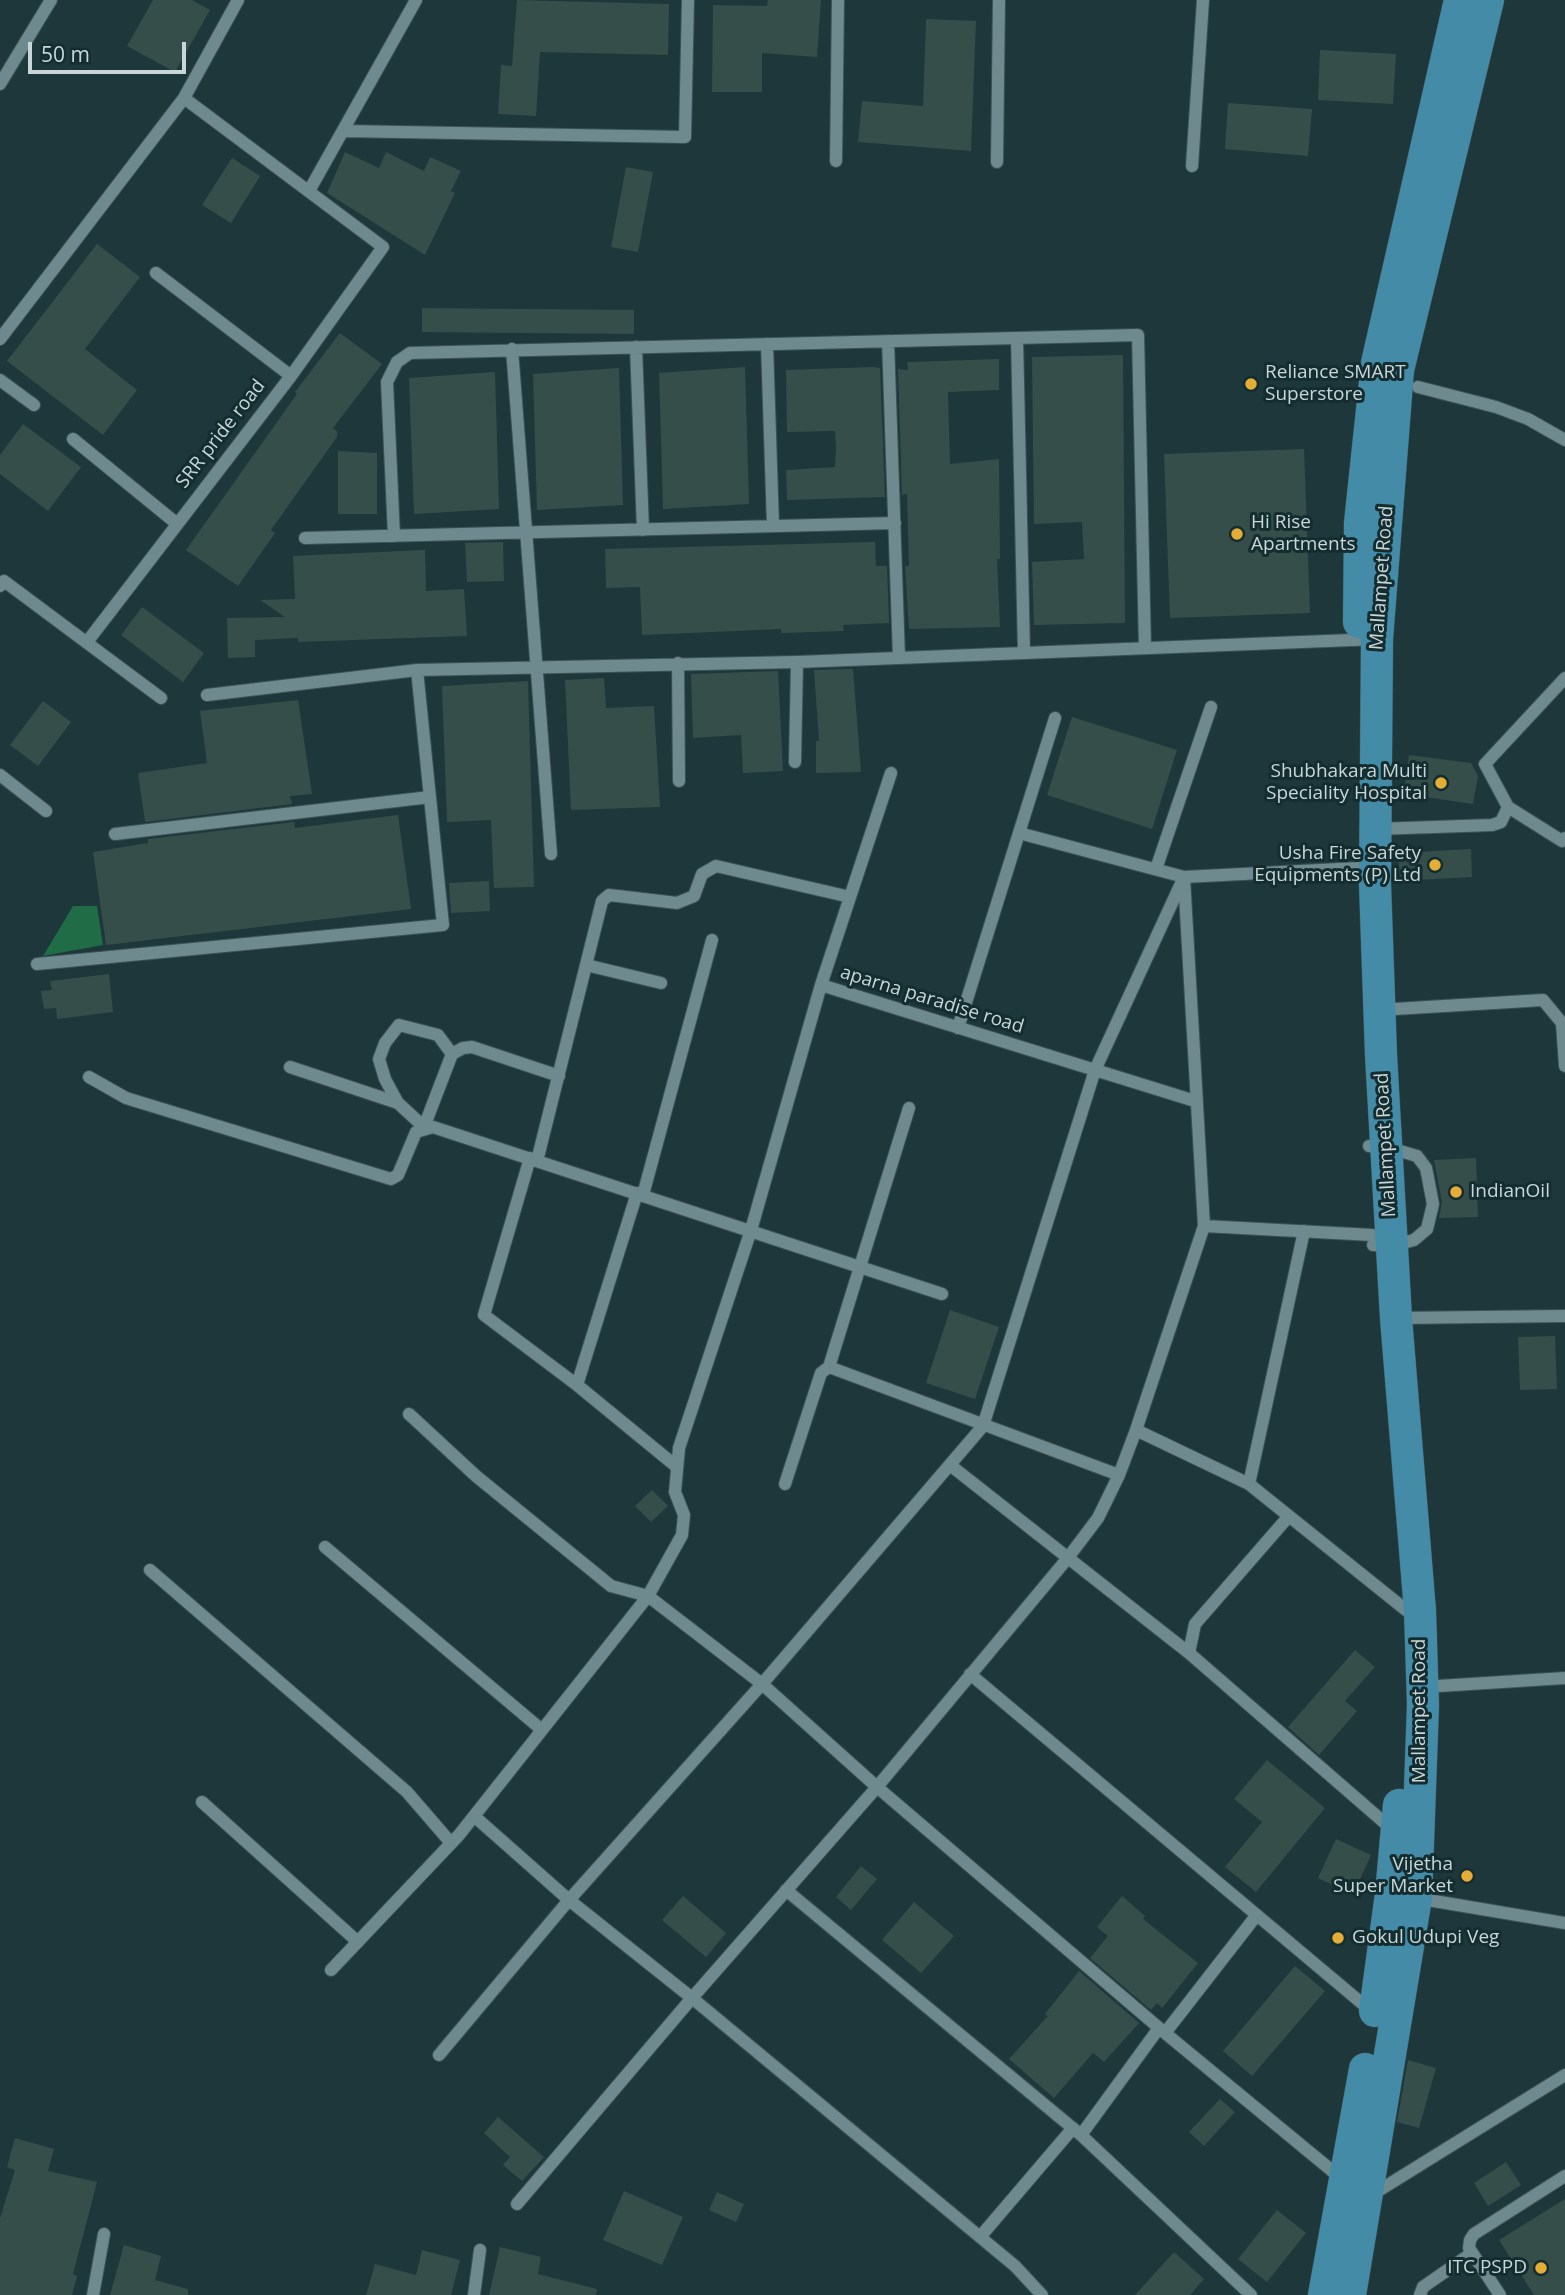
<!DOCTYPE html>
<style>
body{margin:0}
#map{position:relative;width:1565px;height:2295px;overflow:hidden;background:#1e373b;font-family:"Open Sans",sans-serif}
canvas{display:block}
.scale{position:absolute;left:28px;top:42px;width:158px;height:32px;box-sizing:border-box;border:4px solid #c8d6d8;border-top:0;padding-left:9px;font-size:21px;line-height:24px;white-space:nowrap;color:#c8d6d8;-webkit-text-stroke:5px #142d30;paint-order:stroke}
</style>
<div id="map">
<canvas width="1565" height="2295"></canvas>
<div class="scale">50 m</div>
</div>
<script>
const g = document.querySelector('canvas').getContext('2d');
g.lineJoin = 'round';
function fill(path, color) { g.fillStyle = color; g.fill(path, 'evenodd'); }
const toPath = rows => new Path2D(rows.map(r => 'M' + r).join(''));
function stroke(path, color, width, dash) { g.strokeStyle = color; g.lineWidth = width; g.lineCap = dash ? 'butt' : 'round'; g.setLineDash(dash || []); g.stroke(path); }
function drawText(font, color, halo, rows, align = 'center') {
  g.font = font + ' "Open Sans",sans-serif'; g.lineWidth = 6; g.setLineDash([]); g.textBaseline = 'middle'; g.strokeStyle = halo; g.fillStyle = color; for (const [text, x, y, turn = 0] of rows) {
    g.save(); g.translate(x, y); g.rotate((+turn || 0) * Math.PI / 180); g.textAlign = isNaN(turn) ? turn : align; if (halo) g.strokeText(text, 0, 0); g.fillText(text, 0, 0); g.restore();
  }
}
fill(toPath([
 [73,906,97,906,103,945,43,956]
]), '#1f6c47');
fill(toPath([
 [153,0,192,0,210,10,175,72,127,46],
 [517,0,669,4,668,55,540,52,536,116,498,114,501,65,512,66],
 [768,0,821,0,817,57,762,53,762,92,712,92,713,5,767,6],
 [926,19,976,21,971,151,858,142,862,101,923,106],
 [1320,50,1396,54,1393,104,1318,100],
 [1228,103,1312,109,1308,156,1225,149],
 [345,152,379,168,386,152,424,171,430,157,461,171,451,191,455,193,425,255,327,193],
 [232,158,260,176,231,223,202,205],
 [626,167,653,172,638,252,611,247],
 [97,244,140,277,85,349,137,390,103,435,7,361],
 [422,308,634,310,634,334,422,332],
 [340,333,382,364,333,428,337,431,337,437,271,530,275,533,238,586,186,550,297,394,295,392],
 [1123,355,1125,623,1034,625,1032,562,1084,559,1082,522,1034,524,1032,357],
 [999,359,999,390,948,392,950,464,999,459,1000,559,997,559,1000,627,909,629,905,566,909,566,907,494,902,495,898,369,908,370,907,362],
 [745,367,749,504,663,509,659,373],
 [872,367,880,368,885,497,787,500,786,470,835,467,836,448,835,431,787,432,786,370],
 [619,368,623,505,537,510,533,374],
 [495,372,499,509,414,514,409,378],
 [23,424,81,467,48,511,0,474,0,455],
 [1304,449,1310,613,1170,618,1164,454],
 [338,451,377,453,377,514,338,514],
 [503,542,504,581,467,582,465,543],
 [875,542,876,566,887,566,889,623,843,625,844,631,781,633,781,629,642,635,640,587,606,588,605,549],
 [425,550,426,591,464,589,467,636,298,642,298,638,255,640,255,657,228,658,227,618,285,617,260,600,295,599,293,556],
 [142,607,204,653,183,682,121,635],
 [853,669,861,772,816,773,816,741,819,741,814,670],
 [778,671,783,771,743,773,741,735,693,738,691,674],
 [604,678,606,708,654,706,660,807,571,810,565,680],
 [528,681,534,887,494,888,491,820,447,822,442,686],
 [298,700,312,794,290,796,292,804,145,822,138,773,207,763,200,711],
 [43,701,71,722,38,766,10,745],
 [1072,717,1177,750,1152,829,1047,795],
 [1409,755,1471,763,1478,776,1473,804,1404,794],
 [398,815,411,909,106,945,93,852,148,843,148,839,294,822,295,828],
 [1471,849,1472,877,1400,881,1398,853],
 [489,881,490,911,451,913,449,883],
 [109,974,113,1012,57,1019,56,1008,44,1009,41,991,52,990,50,981],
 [1476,1158,1478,1217,1439,1218,1442,1202,1434,1160],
 [950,1310,999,1327,975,1399,926,1383],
 [1555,1336,1557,1389,1520,1390,1518,1337],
 [652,1490,668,1506,651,1522,635,1506],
 [1355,1650,1375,1667,1345,1701,1357,1711,1319,1755,1288,1727],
 [1267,1760,1325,1808,1256,1892,1225,1867,1262,1822,1234,1799],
 [1336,1839,1371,1855,1353,1895,1318,1878],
 [861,1866,877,1879,851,1910,836,1897],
 [683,1896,726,1933,706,1957,662,1920],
 [1122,1896,1145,1916,1143,1919,1198,1963,1162,2008,1157,2003,1151,2010,1090,1958,1108,1936,1097,1927],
 [914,1902,954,1936,921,1973,882,1940],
 [1295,1966,1325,1991,1252,2076,1223,2051],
 [1079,1971,1139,2023,1104,2062,1093,2053,1054,2098,1009,2059,1048,2016,1045,2014],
 [1408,2060,1436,2068,1419,2128,1397,2122],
 [1220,2099,1235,2112,1204,2146,1189,2132],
 [498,2117,544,2157,522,2181,503,2165,510,2157,484,2133],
 [15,2138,54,2149,48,2171,97,2182,73,2274,77,2276,72,2295,0,2295,0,2218,15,2170,7,2167],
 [1506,2162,1521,2185,1488,2206,1474,2183],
 [624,2191,683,2217,662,2265,603,2240],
 [717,2192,744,2204,736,2222,709,2210],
 [1565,2199,1565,2295,1534,2295,1499,2240],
 [1277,2210,1306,2233,1267,2282,1238,2259],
 [124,2245,161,2256,155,2280,188,2289,188,2295,110,2295],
 [500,2247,541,2257,538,2274,597,2289,596,2295,489,2295],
 [422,2250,460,2260,451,2295,366,2295,375,2264,416,2275],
 [1174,2252,1204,2279,1190,2295,1135,2295]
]), '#354e4a');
const minor = toPath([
 [0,84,51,0],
 [343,131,685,137,688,0],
 [836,161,838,0],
 [997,162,999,0],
 [1192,166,1203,0],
 [309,191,416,0],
 [156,273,291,376],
 [1017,338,1024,653],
 [0,339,184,98,238,0],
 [888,341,899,658],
 [767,344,773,526],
 [636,347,643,530],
 [512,349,551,854],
 [0,380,34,405],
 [1418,387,1496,407,1528,419,1565,440],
 [73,439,176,523],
 [394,536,387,382,397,362,410,353,1138,335,1145,648],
 [305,538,895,523],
 [0,586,4,581,161,698],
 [87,642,291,376,383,247,184,98],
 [678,663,679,781],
 [207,695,417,670,797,662,1377,639],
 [795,762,797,662],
 [0,775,46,811],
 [1508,807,1562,841,1565,838],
 [1376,829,1492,825,1501,822,1508,807,1485,764,1565,678],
 [115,834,430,797],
 [1156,869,1211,707],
 [37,964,443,925,417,670],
 [586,965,661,983],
 [821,985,891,773],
 [1378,1010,1543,1000,1562,1023,1565,1066],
 [958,1028,1055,718],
 [290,1067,398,1103,424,1127,452,1054,463,1048,472,1047,559,1076],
 [89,1077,126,1098,391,1179,398,1175,416,1132,433,1127,942,1294],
 [398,1103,385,1079,379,1059,385,1043,399,1025,438,1035,452,1054],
 [1369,1146,1386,1147,1417,1156,1426,1168,1433,1204,1427,1229,1414,1240,1392,1246,1373,1245],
 [530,1158,484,1315,577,1385,677,1467],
 [537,1161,602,901,609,895,677,903,694,896,702,874,716,866,850,897],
 [643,1195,712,940],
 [1204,1226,1372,1235],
 [1397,1318,1565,1316],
 [829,1367,909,1108],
 [577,1385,637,1193],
 [409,1414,476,1476,611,1586,648,1596,762,1684,877,1787,1165,2033,1342,2179],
 [1136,1430,1204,1226,1184,877,1359,868],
 [950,1465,1189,1653],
 [785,1484,821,1373,829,1367,1119,1475,1136,1430,1249,1484,1406,1610,1420,1611],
 [1249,1484,1304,1231],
 [1289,1516,1195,1624,1189,1653,1394,1831],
 [325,1547,542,1730],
 [150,1570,407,1792,451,1843],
 [970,1674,1371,2011],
 [1423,1687,1565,1678],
 [202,1802,358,1942],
 [474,1816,569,1900,762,1684,983,1426,1095,1070,1184,877,1019,833],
 [786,1890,1081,2135,1251,2295],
 [1416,1898,1565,1923],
 [331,1970,459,1835,648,1596,682,1535,684,1515,675,1492,679,1448,751,1230,821,985,1195,1101],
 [1165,2033,1256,1916],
 [439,2055,569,1900,692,1998,877,1787,1067,1559,1098,1518,1119,1475],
 [1081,2135,1159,2028],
 [1370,2196,1565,2075],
 [517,2204,692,1998,1015,2266,1042,2295],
 [980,2237,1073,2128],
 [93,2295,104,2234],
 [474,2295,480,2250],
 [1420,2295,1423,2287,1472,2253],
 [1500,2295,1469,2248,1470,2240,1474,2234,1565,2176]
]);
const major = toPath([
 [1359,622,1360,523,1377,363,1460,0],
 [1375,2011,1391,1894,1399,1805],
 [1324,2295,1365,2069],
 [1350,2295,1416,1898,1423,1705,1420,1611,1396,1318,1381,1055,1375,884,1377,639,1398,370,1488,0]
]);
stroke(minor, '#3c5255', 14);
stroke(major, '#3c5255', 33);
stroke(minor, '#6f8a8e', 12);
stroke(major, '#448ba8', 32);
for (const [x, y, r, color] of [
 [1251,384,7,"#e4ad35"],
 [1237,534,7,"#e4ad35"],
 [1441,783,7,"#e4ad35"],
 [1435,865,7,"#e4ad35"],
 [1456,1192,7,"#e4ad35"],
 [1467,1876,7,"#e4ad35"],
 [1338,1938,7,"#e4ad35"],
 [1541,2268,7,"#e4ad35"]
]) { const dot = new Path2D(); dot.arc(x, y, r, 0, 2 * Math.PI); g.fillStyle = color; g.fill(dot); stroke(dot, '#142d30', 2.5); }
drawText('19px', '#c8d6d8', '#142d30', [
 ["Reliance SMART",1265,373],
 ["Superstore",1265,395],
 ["Hi Rise",1251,523],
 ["Apartments",1251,545],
 ["Shubhakara Multi",1427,772,"right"],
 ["Speciality Hospital",1427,794,"right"],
 ["Usha Fire Safety",1421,854,"right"],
 ["Equipments (P) Ltd",1421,876,"right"],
 ["IndianOil",1470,1192],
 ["Vijetha",1453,1865,"right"],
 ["Super Market",1453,1887,"right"],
 ["Gokul Udupi Veg",1352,1938],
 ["ITC PSPD",1527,2268,"right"]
], 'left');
drawText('19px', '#c8d6d8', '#142d30', [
 ["SRR pride road",221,434,-52],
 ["Mallampet Road",1382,578,-86],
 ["aparna paradise road",932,1000,17],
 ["Mallampet Road",1386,1145,-93],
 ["Mallampet Road",1420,1711,-90]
]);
</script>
